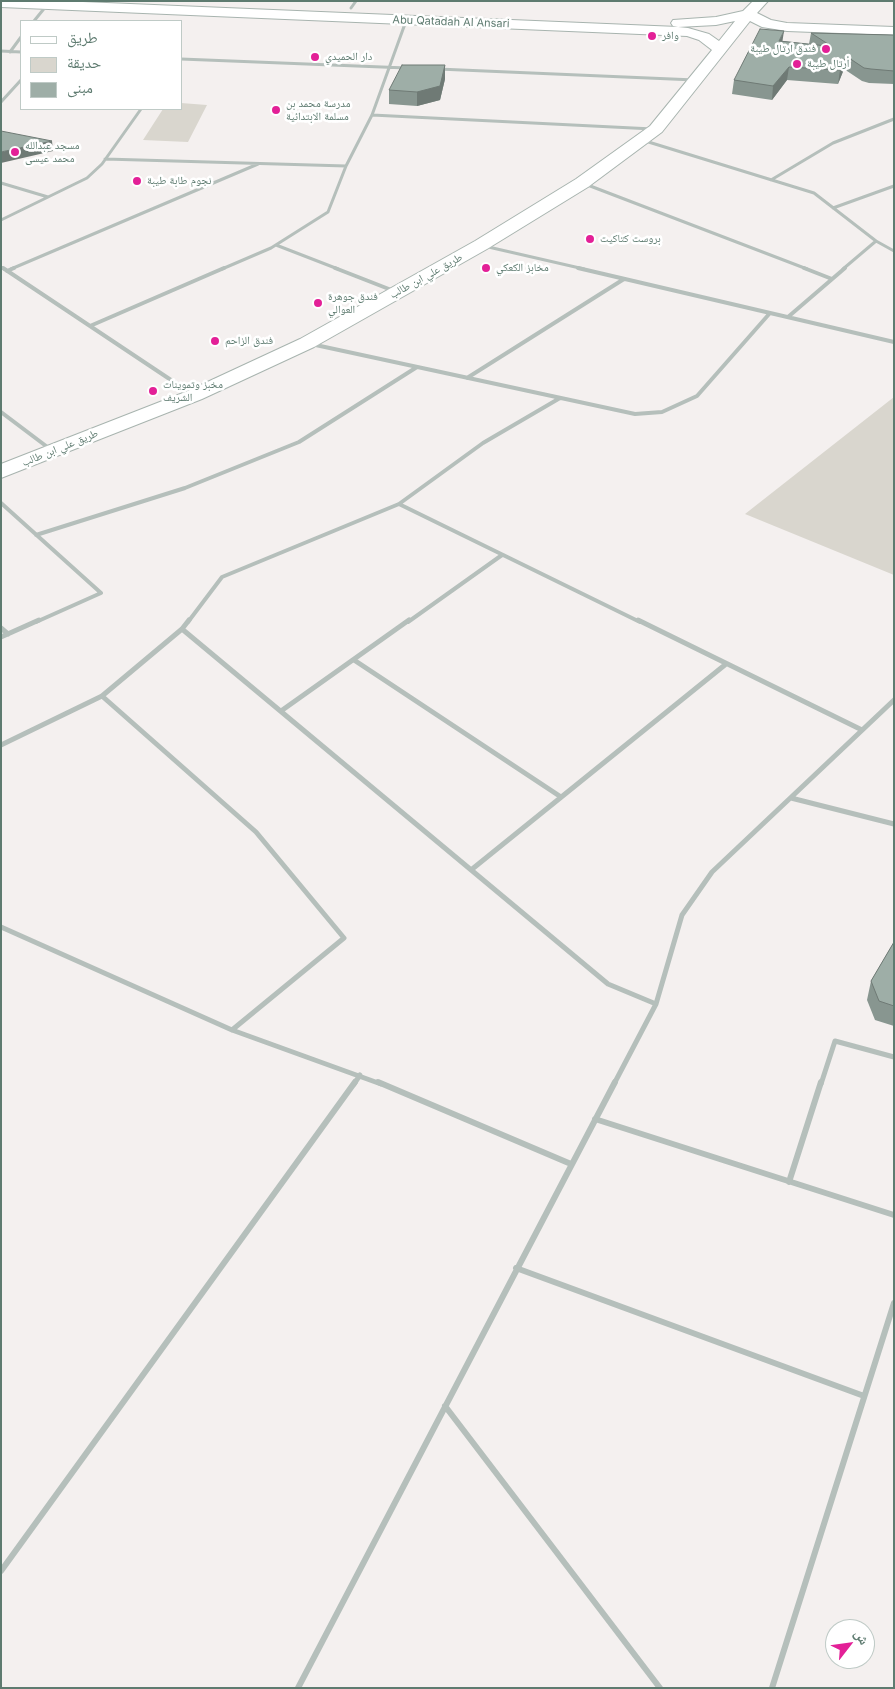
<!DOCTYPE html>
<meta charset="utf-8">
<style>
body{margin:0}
#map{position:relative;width:895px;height:1689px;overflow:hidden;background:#f4f0ef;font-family:Inter,"Noto Naskh Arabic",sans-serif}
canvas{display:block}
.frame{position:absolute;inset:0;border:2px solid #5e7b70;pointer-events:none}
.legend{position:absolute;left:20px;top:20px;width:162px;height:90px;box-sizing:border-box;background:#fff;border:1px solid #bfcac6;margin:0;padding:6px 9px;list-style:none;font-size:15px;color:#5e7b70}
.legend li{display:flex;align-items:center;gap:10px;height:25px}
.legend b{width:25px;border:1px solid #bfcac6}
.north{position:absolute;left:825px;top:1619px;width:50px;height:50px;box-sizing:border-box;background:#fff;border:1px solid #bfcac6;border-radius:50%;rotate:60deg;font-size:14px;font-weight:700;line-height:20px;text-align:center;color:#5e7b70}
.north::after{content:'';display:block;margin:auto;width:18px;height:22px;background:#e32097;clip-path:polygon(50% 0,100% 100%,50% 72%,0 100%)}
</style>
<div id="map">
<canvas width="895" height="1689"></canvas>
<div class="frame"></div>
<ul class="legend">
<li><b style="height:6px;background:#fff"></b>طريق</li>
<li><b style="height:14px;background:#d9d6ce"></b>حديقة</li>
<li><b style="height:14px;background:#9eaea7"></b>مبنى</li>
</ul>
<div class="north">ش</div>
</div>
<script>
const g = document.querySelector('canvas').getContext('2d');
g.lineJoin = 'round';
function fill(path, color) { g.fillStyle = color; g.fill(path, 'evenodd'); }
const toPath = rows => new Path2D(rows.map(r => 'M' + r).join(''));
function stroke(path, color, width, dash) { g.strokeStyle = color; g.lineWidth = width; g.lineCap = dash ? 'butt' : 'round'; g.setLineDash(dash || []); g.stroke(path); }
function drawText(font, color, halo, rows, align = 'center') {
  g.font = font + ' Inter,"Noto Naskh Arabic",sans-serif'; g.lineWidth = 5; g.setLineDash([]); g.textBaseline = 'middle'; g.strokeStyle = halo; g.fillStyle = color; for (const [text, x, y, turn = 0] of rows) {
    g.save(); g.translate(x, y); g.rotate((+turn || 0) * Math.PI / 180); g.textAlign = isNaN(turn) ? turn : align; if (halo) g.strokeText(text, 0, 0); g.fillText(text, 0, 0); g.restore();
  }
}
fill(toPath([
 [181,103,207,105,188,142,143,140,163,109,181,109],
 [894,397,894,575,745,514]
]), '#d9d6ce');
const secondary = toPath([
 [1,1,59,1,678,27,673,26,671,23,673,20,716,17,743,11,753,1,768,1,757,13,771,20,787,23,894,27,894,35,787,31,762,27,750,21,662,132,588,187,487,249,314,347,202,399,1,478,1,464,188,391,300,339,475,241,576,179,650,126,712,50,699,40,687,36,1,7,1,1],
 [735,21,719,41,709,34,688,28,678,27,716,25,735,21]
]);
stroke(secondary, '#a8b4af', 2);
stroke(toPath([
 [351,8,356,1],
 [34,21,47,5],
 [1,51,21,52],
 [10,52,21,37],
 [181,59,407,68],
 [438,69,695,80],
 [1,102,21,80],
 [372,115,653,129],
 [642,140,814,193,876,241,843,269],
 [105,159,346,166],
 [771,180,833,143,894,119],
 [1,183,48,197],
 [585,184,807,269],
 [833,208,894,186],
 [1,220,87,178,102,164,141,109],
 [876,241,894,251],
 [276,245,338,269],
 [484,246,584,269],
 [1,267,4,269],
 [11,269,258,164],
 [222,269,271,248,328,212,346,166,372,115,406,21]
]), '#b5bfbb', 3);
stroke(toPath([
 [3,268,192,394],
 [335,268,394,291],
 [578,268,894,342],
 [804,268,832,279],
 [7,271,14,268],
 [788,317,845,268],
 [90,326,224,268],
 [311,344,635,414,662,412,697,396,770,313],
 [467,378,624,279],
 [1,412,50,449],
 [1,503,101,593,36,622],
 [399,504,640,622],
 [36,535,185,488,299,442,417,367],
 [188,622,222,577,399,504,483,443,560,398],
 [408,622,502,555]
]), '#b5bfbb', 4);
stroke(toPath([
 [638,620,862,730],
 [1,628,8,634],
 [182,629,608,984,656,1004],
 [1,637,39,620],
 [354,660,561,797],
 [102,696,256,832,344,938,232,1030],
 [281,711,409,620],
 [1,745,102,696,182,629,189,620],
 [791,798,894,824],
 [471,870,726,664],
 [1,927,232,1030,381,1084],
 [354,1084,360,1075],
 [614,1084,656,1004,682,915,712,872,894,700],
 [821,1084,835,1041,894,1057]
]), '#b5bfbb', 5);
stroke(toPath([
 [378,1082,571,1164],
 [595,1119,894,1215],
 [789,1182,821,1082],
 [516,1268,864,1396],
 [445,1406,660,1688],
 [1,1571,355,1082],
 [298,1688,615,1082],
 [772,1688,894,1303]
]), '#b5bfbb', 6);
fill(secondary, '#fff');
fill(toPath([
 [811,33,894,35,894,84,869,83,862,81,844,69,838,84,787,80,772,100,732,94,734,80,783,41,809,44],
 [445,79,440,100,417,106,389,104,389,90],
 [894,942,894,1026,875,1020,867,1000,871,981]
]), '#889690');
fill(toPath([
 [784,31,782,44,779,41],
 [846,56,844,69,838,84,840,70],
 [445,65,445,79,440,100,417,106,417,92],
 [789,67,787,80,772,100,773,86],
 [52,141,53,151,1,163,1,152]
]), '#6f7a75');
const building = toPath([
 [760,29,784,31,779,41,827,46,828,44,811,33,894,35,894,71,871,69,864,68,846,56,840,70,789,67,773,86,734,80,760,29],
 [402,65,445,65,440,86,417,92,389,90,402,65],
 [1,131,52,141,1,152,1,131],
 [894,942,894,1006,879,1001,871,981,894,942]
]);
fill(building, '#9eaea7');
stroke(building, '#6f7a75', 1);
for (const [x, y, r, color] of [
 [652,36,5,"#e32097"],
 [826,49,5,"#e32097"],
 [315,57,5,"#e32097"],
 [797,64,5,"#e32097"],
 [276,110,5,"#e32097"],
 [15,152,5,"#e32097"],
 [137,181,5,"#e32097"],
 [590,239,5,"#e32097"],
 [486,268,5,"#e32097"],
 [318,303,5,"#e32097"],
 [215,341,5,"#e32097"],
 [153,391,5,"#e32097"]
]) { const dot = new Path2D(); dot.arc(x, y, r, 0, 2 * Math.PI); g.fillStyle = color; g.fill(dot); stroke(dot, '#fff', 2); }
drawText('11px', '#5e7b70', '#fff', [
 ["Abu Qatadah Al Ansari",451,22,2],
 ["طريق علي ابن طالب",426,276,-29],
 ["طريق علي ابن طالب",60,448,-22]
]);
drawText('11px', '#5e7b70', '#fff', [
 ["وافر",662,36],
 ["فندق ارتال طيبة",816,49,"right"],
 ["دار الحميدي",325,57],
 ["أرتال طيبة",807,64],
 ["مدرسة محمد بن",286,104],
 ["مسلمة الابتدائية",286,117],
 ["مسجد عبدالله",25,146],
 ["محمد عيسى",25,159],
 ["نجوم طابة طيبة",147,181],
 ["بروست كتاكيت",600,239],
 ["مخابز الكعكي",496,268],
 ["فندق جوهرة",328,297],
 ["العوالي",328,310],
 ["فندق الزاحم",225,341],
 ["مخبز وتموينات",163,385],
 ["الشريف",163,398]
], 'left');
</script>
